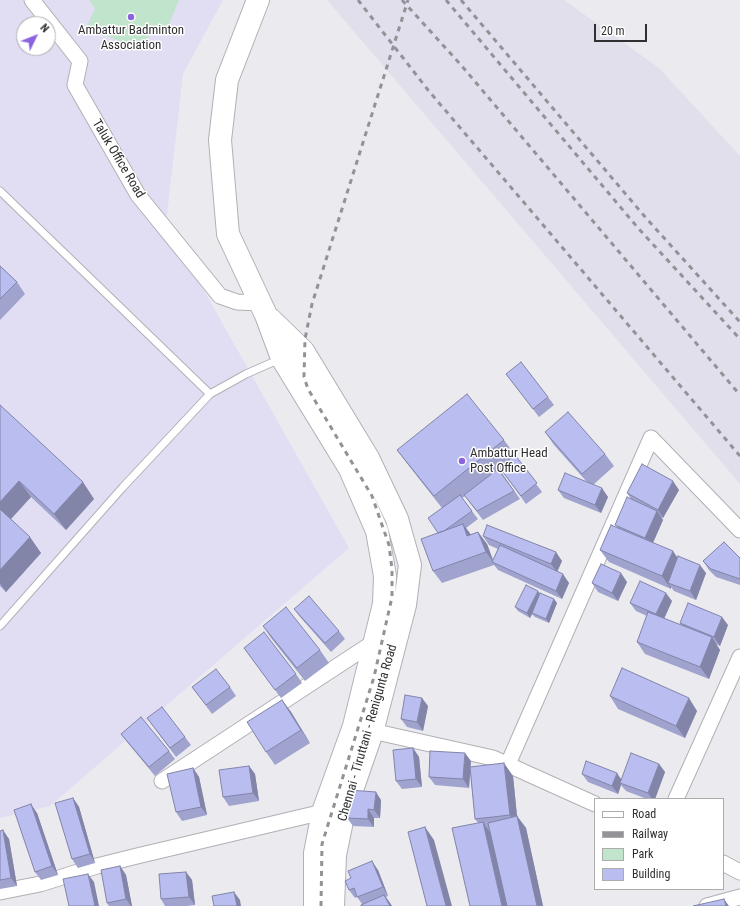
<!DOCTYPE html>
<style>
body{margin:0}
#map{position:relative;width:740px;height:906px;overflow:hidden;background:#ebeaef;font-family:"Roboto Condensed",sans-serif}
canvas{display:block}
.legend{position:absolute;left:594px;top:798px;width:130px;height:92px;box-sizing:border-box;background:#fff;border:1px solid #acacad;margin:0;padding:5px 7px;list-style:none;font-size:12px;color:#303032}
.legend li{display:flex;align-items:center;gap:8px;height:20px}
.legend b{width:20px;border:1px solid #acacad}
.north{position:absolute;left:16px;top:16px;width:40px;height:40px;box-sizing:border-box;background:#fff;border:1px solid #acacad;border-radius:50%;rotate:47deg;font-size:11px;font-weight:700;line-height:16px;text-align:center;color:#303032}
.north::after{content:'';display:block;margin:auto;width:14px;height:18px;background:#8b63de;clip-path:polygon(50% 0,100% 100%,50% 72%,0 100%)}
.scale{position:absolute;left:594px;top:24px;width:53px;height:18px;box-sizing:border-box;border:2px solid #303032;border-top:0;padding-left:5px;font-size:12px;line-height:14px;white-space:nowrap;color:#303032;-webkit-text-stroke:3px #fff;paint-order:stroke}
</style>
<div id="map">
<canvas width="740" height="906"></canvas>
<ul class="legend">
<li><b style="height:5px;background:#fff"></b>Road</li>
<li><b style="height:5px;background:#939296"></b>Railway</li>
<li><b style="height:11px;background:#c1e4cc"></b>Park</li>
<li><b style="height:11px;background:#b9bdf0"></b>Building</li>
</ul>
<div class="north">N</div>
<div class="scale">20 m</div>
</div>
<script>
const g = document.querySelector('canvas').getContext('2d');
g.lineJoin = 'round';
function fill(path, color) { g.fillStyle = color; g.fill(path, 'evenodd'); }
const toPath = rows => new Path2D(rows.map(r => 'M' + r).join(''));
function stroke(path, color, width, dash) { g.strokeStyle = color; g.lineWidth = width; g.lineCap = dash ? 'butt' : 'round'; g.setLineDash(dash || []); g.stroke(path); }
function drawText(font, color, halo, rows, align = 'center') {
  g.font = font + ' "Roboto Condensed",sans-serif'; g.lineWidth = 3; g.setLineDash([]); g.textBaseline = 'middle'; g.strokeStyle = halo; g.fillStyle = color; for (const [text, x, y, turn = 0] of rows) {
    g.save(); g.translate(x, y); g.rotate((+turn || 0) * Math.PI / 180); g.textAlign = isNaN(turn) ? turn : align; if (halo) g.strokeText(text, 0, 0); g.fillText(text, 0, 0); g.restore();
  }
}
fill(toPath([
 [327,0,564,0,659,68,740,156,740,484]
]), '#e0dfeb');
fill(toPath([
 [0,0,223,0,183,74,166,223,349,548,50,806,0,818],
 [24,24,48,24,48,48,24,48]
]), '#e1def4');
fill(toPath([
 [89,0,179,0,167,29,151,32,141,52,87,26,95,9]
]), '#c1e4cc');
const service = toPath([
 [0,191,210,394],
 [0,626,123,487,210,394,246,374,280,359]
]);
const minor = toPath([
 [32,0,80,61,75,85,138,195,220,296,237,302,261,303],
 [363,729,493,758,595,804],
 [508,764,651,438,740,530],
 [162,781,374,642],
 [676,799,740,657],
 [723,863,740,872],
 [0,892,40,884,97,866,137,856,323,812],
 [707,906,740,897]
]);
const trunk = toPath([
 [258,0,227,80,220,140,228,234,266,315,282,358,350,469,377,531,385,576,384,604,354,726,323,812,315,853,315,906],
 [270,319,303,351,368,458,397,519,410,565,405,605,372,732,343,816,335,855,333,906]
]);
stroke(service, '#b1b0b5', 9);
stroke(minor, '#b1b0b5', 17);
stroke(trunk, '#b1b0b5', 24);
stroke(service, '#fff', 7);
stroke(minor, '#fff', 15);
stroke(trunk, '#fff', 22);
stroke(toPath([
 [358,0,428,90,740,456],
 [402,0,461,65,740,395],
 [446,0,638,228,740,339],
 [461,0,646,218,740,322],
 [321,906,322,844,374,677,392,597,392,569,389,545,372,496,308,389,304,377,305,339,312,304,408,0]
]), '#939296', 3, [5, 5]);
fill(toPath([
 [0,266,17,282,25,294,0,320],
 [506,374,548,397,554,405,539,417],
 [0,405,94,499,66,530,31,497,11,519,41,553,6,592,0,586],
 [545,432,605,454,614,466,593,485,608,497,601,513,564,498,558,490,587,482,554,445],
 [504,440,542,492,526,504,500,468,499,469,520,499,483,520,470,503,465,496,462,498,478,519,466,528,471,535,478,532,487,544,493,560,498,549,489,545,483,536,562,561,557,572,569,583,562,599,498,570,494,565,442,583,433,571,442,508,409,466,397,450],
 [679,490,663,518,661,517,663,520,653,543,678,558,706,573,696,600,674,591,671,587,671,589,609,562,600,550,617,527,615,525,631,499,627,493],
 [740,558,740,585,716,577,709,570,703,561],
 [627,582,618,601,598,592,592,583],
 [540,594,557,603,549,623,535,617,532,614,530,618,518,611,515,607],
 [672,601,664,619,681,625,680,623,728,625,720,646,716,644,720,650,709,679,645,654,637,642,647,616,636,611,630,603],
 [294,609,339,631,345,639,331,652,300,617],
 [263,626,320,650,329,663,305,681,271,638],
 [244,648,296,674,302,683,281,698],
 [192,687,230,687,236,696,212,714],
 [610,696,697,711,685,738,618,709],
 [282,700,291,712,310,743,275,765,266,752],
 [428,706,423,731,407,727,401,719],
 [147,718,185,737,191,745,176,757],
 [121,734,169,751,175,759,155,776,127,742],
 [413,748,419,757,422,787,402,789,396,781],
 [471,761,470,767,513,776,517,816,526,828,543,906,475,819,470,770,469,788,435,785,429,777],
 [659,764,665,772,655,799,647,799,626,791,621,785,618,794,588,782,582,774,621,779],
 [249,766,255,774,259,801,229,806,223,797],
 [193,768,199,777,207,815,182,821,176,812],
 [73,798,79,807,95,863,78,868,72,859],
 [381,800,380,818,374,818,374,827,353,826,347,818],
 [37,813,58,875,41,880,35,872],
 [0,831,9,839,17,886,0,889],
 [120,866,126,875,132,906,109,906,107,903],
 [378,870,388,896,386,897,392,906,361,906,362,904,357,897,355,898,349,890],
 [186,872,192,880,195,905,187,906,165,906,161,899]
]), '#9fa3ce');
fill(toPath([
 [19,481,31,497,8,522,0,511,0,502],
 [673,481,679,490,663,518,658,510],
 [83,482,94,499,66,530,54,514],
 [602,488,608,497,601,513,595,505],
 [657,511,663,520,651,547,645,538],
 [463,524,472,536,467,536],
 [478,532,487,544,494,563,486,552],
 [30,537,41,553,6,592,0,583,0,570],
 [673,551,681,563,668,583,671,587,671,589,662,576],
 [556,552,562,561,557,572,551,564],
 [700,565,706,573,696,600,690,591],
 [621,573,627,582,618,601,612,593],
 [563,574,569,583,562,599,556,591],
 [538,591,541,596,530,618,527,613],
 [666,593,672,601,662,623,656,614],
 [554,599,557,603,549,623,546,619],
 [722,617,728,625,720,646,714,637],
 [712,637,720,650,709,679,700,667],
 [422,698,428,706,423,731,417,722],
 [689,698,697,711,685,738,676,726],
 [282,700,291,712,310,743,301,730],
 [413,748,419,757,422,787,416,779],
 [465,753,471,761,469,788,463,779],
 [504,763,513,776,517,816,526,828,543,906,537,906,518,828,510,815],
 [659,764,665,772,655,799,652,799,648,793],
 [249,766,255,774,259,801,253,793],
 [193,768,199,777,207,815,201,807],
 [617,773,623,782,620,783,621,785,618,794,612,786],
 [376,792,381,800,380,818,374,810],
 [73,798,79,807,95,863,90,854],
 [31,804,37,813,58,875,52,866],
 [368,809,374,818,374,827,368,819],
 [483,822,491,834,508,906,502,906],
 [425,827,434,840,452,906,446,906],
 [3,830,9,839,17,886,11,878],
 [372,861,378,870,388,896,383,887],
 [120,866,126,875,132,906,131,906,126,899],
 [186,872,192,880,195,905,189,897],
 [88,874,94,882,99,906,95,906],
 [234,892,240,900,241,906,237,906],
 [384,895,390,903,392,906,390,906],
 [724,899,729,906,726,906]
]), '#8284a8');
const building = toPath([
 [0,266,17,282,0,299,0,266],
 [521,362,548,397,533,409,506,374,521,362],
 [467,394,504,440,434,496,397,450,467,394],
 [0,405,83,482,54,514,19,481,0,502,0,405],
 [568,412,605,454,582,474,545,432,568,412],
 [515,455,537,483,521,496,499,467,515,455],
 [642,464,673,481,658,510,627,493,642,464],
 [498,469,514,491,477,511,464,495,498,469],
 [565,473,602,488,595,505,558,490,565,473],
 [460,495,472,511,444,531,438,533,428,518,460,495],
 [627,497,657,511,645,538,615,525,627,497],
 [0,509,30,537,0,570,0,509],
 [463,524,467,536,478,532,486,552,433,571,421,539,463,524],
 [487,525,556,552,551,564,483,536,487,525],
 [611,525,673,551,662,576,600,550,611,525],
 [724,542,740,558,740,579,711,569,703,561,724,542],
 [500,545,563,574,556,591,492,562,500,545],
 [678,556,700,565,690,591,668,583,678,556],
 [601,564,621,573,612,593,592,583,601,564],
 [640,581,666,593,656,614,630,603,640,581],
 [526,585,538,591,527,613,515,607,526,585],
 [540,593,554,599,546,619,532,613,540,593],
 [309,596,339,631,325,643,294,609,309,596],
 [688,603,722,617,714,637,680,623,688,603],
 [286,607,320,650,297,668,263,626,286,607],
 [648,612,712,637,700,667,637,642,648,612],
 [264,632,296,674,275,690,244,648,264,632],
 [622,668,689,698,676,726,610,696,622,668],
 [216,669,230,687,206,705,192,687,216,669],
 [405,695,422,698,417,722,401,719,405,695],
 [282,700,301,730,266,752,247,722,282,700],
 [162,707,185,737,170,748,147,718,162,707],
 [141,717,169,751,149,767,121,734,141,717],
 [413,748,416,779,396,781,393,750,413,748],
 [430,751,465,753,463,779,429,777,430,751],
 [631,753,659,764,648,793,620,783,631,753],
 [586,761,617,773,612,786,582,774,586,761],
 [504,763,510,815,475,819,470,767,504,763],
 [249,766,253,793,223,797,219,770,249,766],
 [193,768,201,807,176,812,167,774,193,768],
 [349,790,376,792,374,810,368,809,368,819,347,818,349,790],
 [73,798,90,854,72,859,55,803,73,798],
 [31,804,52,866,35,872,14,810,31,804],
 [517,816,537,906,507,906,488,823,517,816],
 [483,822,502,906,470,906,452,828,483,822],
 [425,827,446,906,427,906,408,832,425,827],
 [3,830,11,878,0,880,0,831,3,830],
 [372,861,383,887,357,897,354,888,349,890,345,881,351,878,348,871,372,861],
 [120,866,126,899,107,903,101,870,120,866],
 [186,872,189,897,161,899,159,874,186,872],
 [88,874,95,906,69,906,63,879,88,874],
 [234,892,237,906,214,906,212,896,234,892],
 [384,895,390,906,361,906,361,905,384,895],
 [724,899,726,906,693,906,724,899]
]);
fill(building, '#b9bdf0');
stroke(building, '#8284a8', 1);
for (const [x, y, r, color] of [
 [131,17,4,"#8b63de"],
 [462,461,4,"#8b63de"]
]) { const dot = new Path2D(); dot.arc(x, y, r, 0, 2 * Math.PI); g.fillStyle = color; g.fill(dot); stroke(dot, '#fff', 1.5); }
drawText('13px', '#303032', '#fff', [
 ["Ambattur Badminton",131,31],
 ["Association",131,46],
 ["Ambattur Head",470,454,"left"],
 ["Post Office",470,469,"left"]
]);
drawText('13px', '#303032', '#fff', [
 ["Taluk Office Road",118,159,59],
 ["Chennai - Tiruttani - Renigunta Road",368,733,-74]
]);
</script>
